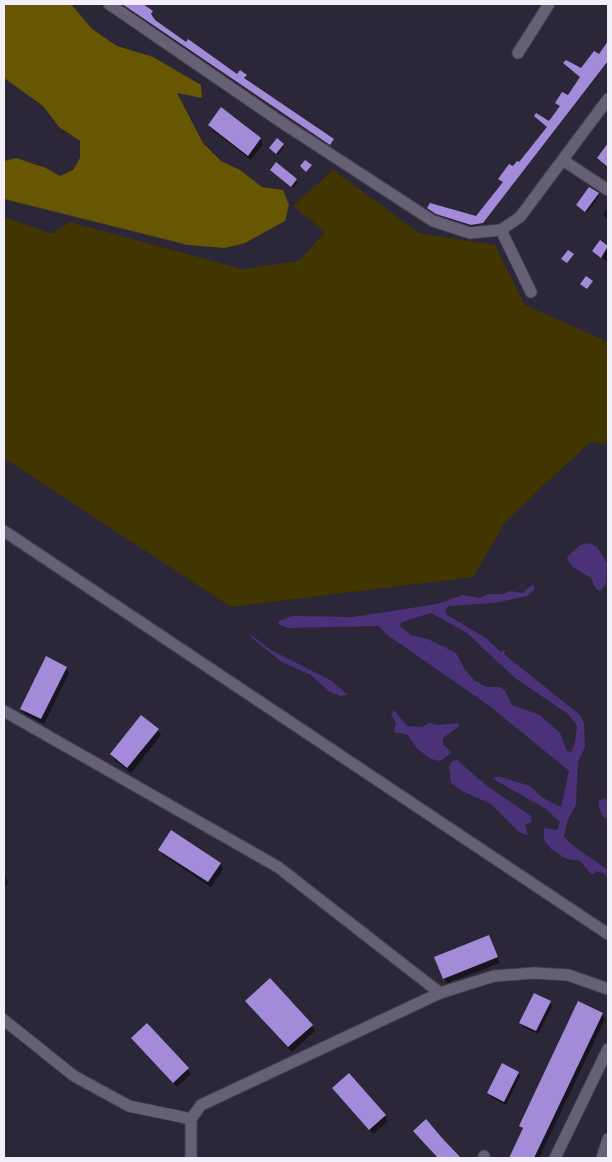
<!DOCTYPE html>
<style>
body{margin:0}
#map{position:relative;width:612px;height:1162px;overflow:hidden;background:#2b2638;font-family:"Fira Sans",sans-serif}
canvas{display:block}
.frame{position:absolute;inset:0;border:5px solid #f2effb;pointer-events:none}
</style>
<div id="map">
<canvas width="612" height="1162"></canvas>
<div class="frame"></div>
</div>
<script>
const g = document.querySelector('canvas').getContext('2d');
g.lineJoin = 'round';
function fill(path, color) { g.fillStyle = color; g.fill(path, 'evenodd'); }
const toPath = rows => new Path2D(rows.map(r => 'M' + r).join(''));
function stroke(path, color, width, dash) { g.strokeStyle = color; g.lineWidth = width; g.lineCap = dash ? 'butt' : 'round'; g.setLineDash(dash || []); g.stroke(path); }
fill(toPath([
 [333,170,419,233,495,245,525,305,608,342,608,438,605,444,590,442,505,522,473,577,231,607,4,458,4,217,52,234,70,222,242,269,299,261,325,232,293,206]
]), '#413600');
fill(toPath([
 [4,4,71,4,92,29,117,46,153,57,201,85,202,98,177,93,203,143,221,161,240,170,262,187,283,190,289,205,285,221,245,243,225,248,188,245,4,199,4,161,16,158,46,168,60,176,73,170,80,158,80,141,59,127,43,106,4,78]
]), '#675703');
fill(toPath([
 [590,543,597,547,607,563,606,584,600,591,596,589,591,578,573,567,567,559,569,555,580,545],
 [533,584,535,589,528,596,494,603,449,606,445,610,447,615,486,638,501,652,505,650,504,654,580,715,584,723,585,747,578,762,576,804,567,822,564,837,572,845,608,870,608,879,605,874,596,871,595,874,591,874,580,861,567,859,552,850,544,840,544,828,557,830,560,822,546,809,495,780,493,777,501,777,530,786,543,798,561,807,569,771,491,707,386,634,379,626,288,628,278,624,279,621,293,616,353,617,437,604,463,595,480,598,488,594,503,594,511,591,522,593],
 [431,613,467,633,515,678,568,714,577,726,575,743,571,752,567,751,560,733,540,715,512,705,505,691,500,687,486,687,474,680,464,668,456,653,428,639,411,635,400,626,401,623,408,620],
 [250,634,271,650,332,681,348,695,340,696,328,691,311,675,282,662,253,639],
 [394,710,407,726,422,727,429,723,438,725,458,723,459,726,443,738,443,744,451,752,449,755,440,761,431,759,417,749,408,735,394,732,396,723,391,715],
 [457,760,487,786,531,816,532,822,525,825,528,835,519,832,491,804,462,791,451,783,449,767,452,761],
 [604,798,608,801,608,819,603,817,599,808,599,801]
]), '#4b3178');
fill(toPath([
 [120,4,137,6,141,4,152,12,150,16,155,21,186,44,238,76,246,75,244,79,333,141,330,145],
 [608,43,608,62,483,223,472,226,438,215,429,209,476,218,504,183,500,180,519,164,548,127,581,77,581,70,599,56],
 [209,125,260,139,263,144,251,160,212,130],
 [283,145,284,147,278,155,270,148],
 [271,170,296,180,298,182,293,188],
 [598,194,599,196,587,213,579,207,577,205],
 [608,207,608,220,603,215],
 [600,242,608,248,608,263,594,251],
 [66,668,69,673,44,724,25,714,21,709],
 [158,730,161,735,131,773,115,760,112,755],
 [160,850,220,864,223,869,211,887,163,855],
 [4,875,9,883,4,887],
 [491,942,500,963,447,983,444,978],
 [550,1002,552,1006,538,1034,523,1027,520,1023],
 [250,1006,312,1025,315,1031,292,1052],
 [602,1014,605,1019,539,1158,511,1158,523,1131,520,1126],
 [147,1025,191,1074,177,1087,133,1038],
 [518,1073,520,1076,506,1105,491,1097,489,1093],
 [337,1093,385,1116,388,1121,373,1134]
]), '#0007');
fill(toPath([
 [122,4,143,4,153,11,151,14,155,20,186,42,188,39,237,74,240,70,247,75,244,78,334,139,330,145],
 [608,41,608,61,483,223,471,225,436,214,427,208,430,203,476,216,503,182,498,179,509,164,513,166,517,161,519,162,547,127,534,116,536,113,549,121,560,106,555,103,562,92,568,95,580,77,563,63,566,60,581,68,594,51,599,54],
 [221,107,261,138,248,156,208,125],
 [277,138,284,144,276,154,269,148],
 [608,143,608,167,597,158],
 [305,160,312,165,306,172,300,166],
 [276,162,297,179,291,187,270,170],
 [589,187,599,193,585,212,576,205],
 [600,240,608,246,601,258,592,251],
 [568,250,574,254,567,263,561,259],
 [586,276,593,281,587,289,580,284],
 [46,656,67,667,41,719,20,709],
 [141,715,159,729,127,768,110,754],
 [171,830,221,863,208,882,158,850],
 [489,935,498,957,443,979,434,957],
 [270,978,313,1025,288,1047,245,1001],
 [534,993,551,1001,536,1031,519,1023],
 [578,1001,603,1013,534,1158,509,1158,523,1128,519,1126],
 [147,1023,189,1068,173,1083,131,1038],
 [502,1063,519,1072,504,1102,487,1093],
 [349,1073,386,1115,369,1130,332,1088],
 [426,1119,442,1138,461,1158,438,1158,413,1131]
]), '#a38bda');
const minor = toPath([
 [109,4,281,122,433,221,470,233,501,230,531,292],
 [518,53,549,4],
 [564,161,608,190],
 [501,230,520,217,608,99],
 [4,531,608,934],
 [4,711,278,867,440,993],
 [4,1020,74,1076,129,1106,191,1119],
 [484,1156,484,1158],
 [191,1158,191,1119,201,1105,440,993,494,976,534,973,568,975,608,989],
 [555,1158,608,1049],
 [602,1158,608,1139]
]);
stroke(minor, '#45404f', 13);
stroke(minor, '#666075', 11);
</script>
